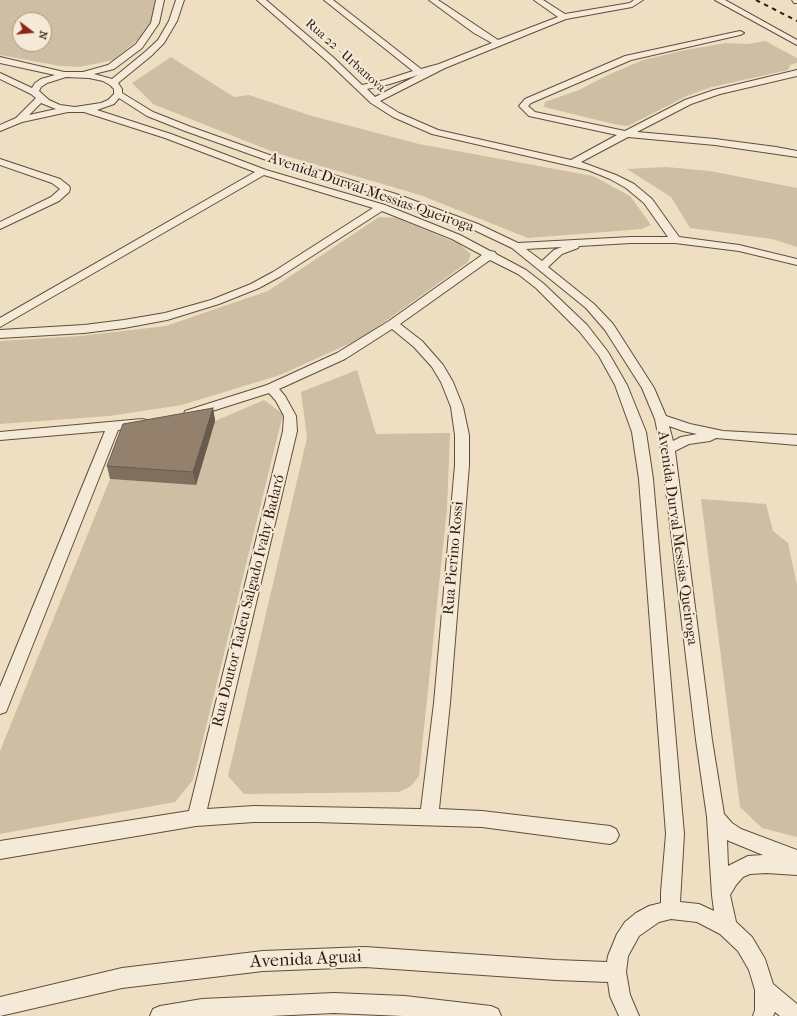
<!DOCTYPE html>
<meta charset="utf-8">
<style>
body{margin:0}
#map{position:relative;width:797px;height:1016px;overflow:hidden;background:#eedfc2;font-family:"IM FELL French Canon",serif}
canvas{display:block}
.north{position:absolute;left:12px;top:12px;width:40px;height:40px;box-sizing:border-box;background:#f4ead7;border:1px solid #a69887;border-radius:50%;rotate:106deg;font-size:11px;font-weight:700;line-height:16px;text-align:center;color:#321c10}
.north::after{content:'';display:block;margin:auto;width:14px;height:18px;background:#8f2418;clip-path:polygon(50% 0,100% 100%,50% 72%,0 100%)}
</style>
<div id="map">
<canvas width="797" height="1016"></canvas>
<div class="north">N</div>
</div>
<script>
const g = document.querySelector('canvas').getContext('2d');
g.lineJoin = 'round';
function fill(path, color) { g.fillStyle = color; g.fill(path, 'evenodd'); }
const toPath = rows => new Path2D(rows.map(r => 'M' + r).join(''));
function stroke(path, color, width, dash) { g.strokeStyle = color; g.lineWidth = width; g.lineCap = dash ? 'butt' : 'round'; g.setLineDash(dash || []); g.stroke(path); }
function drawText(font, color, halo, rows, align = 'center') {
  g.font = font + ' "IM FELL French Canon",serif'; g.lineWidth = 4; g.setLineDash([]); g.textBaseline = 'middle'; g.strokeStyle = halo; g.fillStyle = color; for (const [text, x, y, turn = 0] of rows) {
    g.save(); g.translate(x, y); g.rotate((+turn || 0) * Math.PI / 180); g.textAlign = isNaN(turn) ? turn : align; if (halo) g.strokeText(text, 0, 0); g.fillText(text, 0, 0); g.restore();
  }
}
fill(toPath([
 [0,0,155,0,152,24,144,35,113,60,80,67,60,66,0,55],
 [20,20,44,20,44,44,20,44],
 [765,41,797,58,797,63,790,65,788,70,712,87,689,95,628,126,618,125,544,107,545,102,579,90,608,75,643,60,686,50,726,43,748,44],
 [171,57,234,97,249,95,312,116,419,144,593,176,630,196,651,225,642,229,528,238,420,195,276,153,153,104,132,83],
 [666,167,710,171,797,188,797,247,772,239,690,228,671,197,627,169],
 [379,217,396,218,459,244,471,254,468,262,362,338,280,375,182,405,109,416,0,424,0,341,80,336,166,326,268,291],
 [357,370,376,434,450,433,447,509,419,776,411,786,399,792,244,794,228,776,307,438,301,392],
 [264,400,283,414,193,780,175,802,0,834,0,751,110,479,196,484,215,421],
 [701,499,766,504,773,531,788,543,797,585,797,837,762,828,740,807]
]), '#cebea4');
const street = toPath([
 [156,0,164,0,159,23,142,48,114,69,94,74,112,79,145,52,158,40,169,21,176,0,184,0,177,21,164,43,151,56,118,83,122,89,122,93,153,112,191,127,278,158,396,194,478,224,518,243,631,237,668,237,644,203,626,188,610,179,588,170,571,166,432,134,393,117,371,103,328,62,257,0,266,0,334,58,362,85,385,80,413,71,324,0,333,0,421,69,439,64,492,43,474,33,429,0,438,0,498,40,558,17,534,0,543,0,565,14,630,3,634,0,643,0,632,7,566,19,445,68,380,101,399,113,438,130,571,160,617,135,529,116,519,106,525,99,625,56,740,31,744,33,740,35,631,60,531,103,528,106,535,112,625,131,685,100,714,90,797,70,797,76,720,94,691,104,637,132,715,139,776,147,797,151,797,157,715,145,628,137,581,162,616,175,634,184,652,199,679,237,739,245,797,259,797,265,739,251,675,243,631,243,579,246,578,248,562,254,548,267,594,304,613,324,654,388,666,416,690,424,723,431,797,435,797,445,716,438,710,441,689,444,675,451,712,740,724,814,732,823,741,829,797,850,797,875,766,873,750,874,743,877,736,885,730,895,736,922,752,937,765,959,773,984,797,1004,797,1016,780,1016,775,1012,773,1016,753,1016,755,1010,755,990,749,970,738,951,720,934,697,922,671,919,659,922,639,936,628,956,626,972,630,995,639,1016,619,1016,610,996,608,982,556,980,365,967,263,971,122,988,0,1016,0,997,122,968,263,951,365,947,556,960,607,962,608,956,617,934,625,922,636,913,649,906,661,903,661,892,666,834,639,479,632,432,615,385,599,356,579,331,536,288,518,274,490,260,400,324,422,341,443,365,453,382,463,407,469,435,469,465,450,703,439,809,482,811,610,826,616,829,619,835,616,841,610,844,482,827,316,822,254,822,196,826,0,859,0,841,189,811,283,431,284,416,276,401,269,393,190,418,185,417,184,414,185,411,267,385,337,353,389,321,482,255,452,239,382,211,281,276,259,288,219,304,167,320,124,328,84,333,0,338,0,330,84,325,124,320,165,313,211,300,251,284,273,272,373,208,264,175,0,327,0,318,255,172,165,138,84,112,68,112,22,122,0,131,0,125,16,118,36,98,31,94,0,79,0,73,32,88,35,83,41,79,55,75,0,63,0,57,64,72,83,72,108,65,136,44,151,23,156,0],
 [418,75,375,97,367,89,390,84,418,75],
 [66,77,89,78,103,81,110,85,114,89,114,94,108,100,101,103,75,107,60,105,49,100,39,91,41,87,47,83,66,77],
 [119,98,147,116,185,131,272,162,388,198,470,228,512,248,586,308,605,330,642,388,655,419,661,449,696,740,707,817,712,895,714,911,699,904,680,902,684,834,653,479,646,432,627,385,608,352,587,325,544,284,526,270,496,254,495,252,490,251,460,235,385,205,266,170,171,134,97,110,114,104,119,98],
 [41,103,56,109,29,115,41,103],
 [562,247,554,250,542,261,526,249,562,247],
 [392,329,414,347,432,367,441,382,451,407,455,435,455,465,434,703,421,809,254,806,207,809,297,431,296,416,285,396,279,389,345,359,392,329],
 [669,426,683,431,697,434,681,437,673,441,669,426],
 [727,840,729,841,763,855,748,856,728,866,727,840],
 [715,0,725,0,797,40,797,45,715,0],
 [792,0,797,0,797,3,794,3,792,0],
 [0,159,60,179,69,186,70,188,69,192,59,201,0,229,0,222,51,197,60,189,52,183,0,165,0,159],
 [142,419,147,420,148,423,147,426,118,430,8,707,6,712,0,714,0,687,105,431,0,440,0,432,142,419],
 [334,993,405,996,491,1006,498,1009,501,1016,403,1016,334,1013,270,1016,150,1016,153,1009,160,1006,202,999,334,993]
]);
stroke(street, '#614d3c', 2);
fill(street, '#f4ead7');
stroke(toPath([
 [756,0,797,21]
]), '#321c10', 2, [4.5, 4.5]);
fill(toPath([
 [213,408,215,421,196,485,110,479,107,466]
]), '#7f6f5e');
fill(toPath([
 [213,408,215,421,196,485,193,472]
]), '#685a4c');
const building = toPath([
 [213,408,193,472,107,466,123,424,213,408]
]);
fill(building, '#94816d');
stroke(building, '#685a4c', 1);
drawText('13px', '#321c10', '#f4ead7', [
 ["Rua 22 - Urbanova",345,56,42]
]);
drawText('15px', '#321c10', '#f4ead7', [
 ["Avenida Durval Messias Queiroga",371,193,19],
 ["Avenida Durval Messias Queiroga",677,538,82],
 ["Rua Pierino Rossi",454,558,-85],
 ["Rua Doutor Tadeu Salgado Ivahy Badaró",249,601,-76]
]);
drawText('18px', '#321c10', '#f4ead7', [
 ["Avenida Aguai",306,960,-3]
]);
</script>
